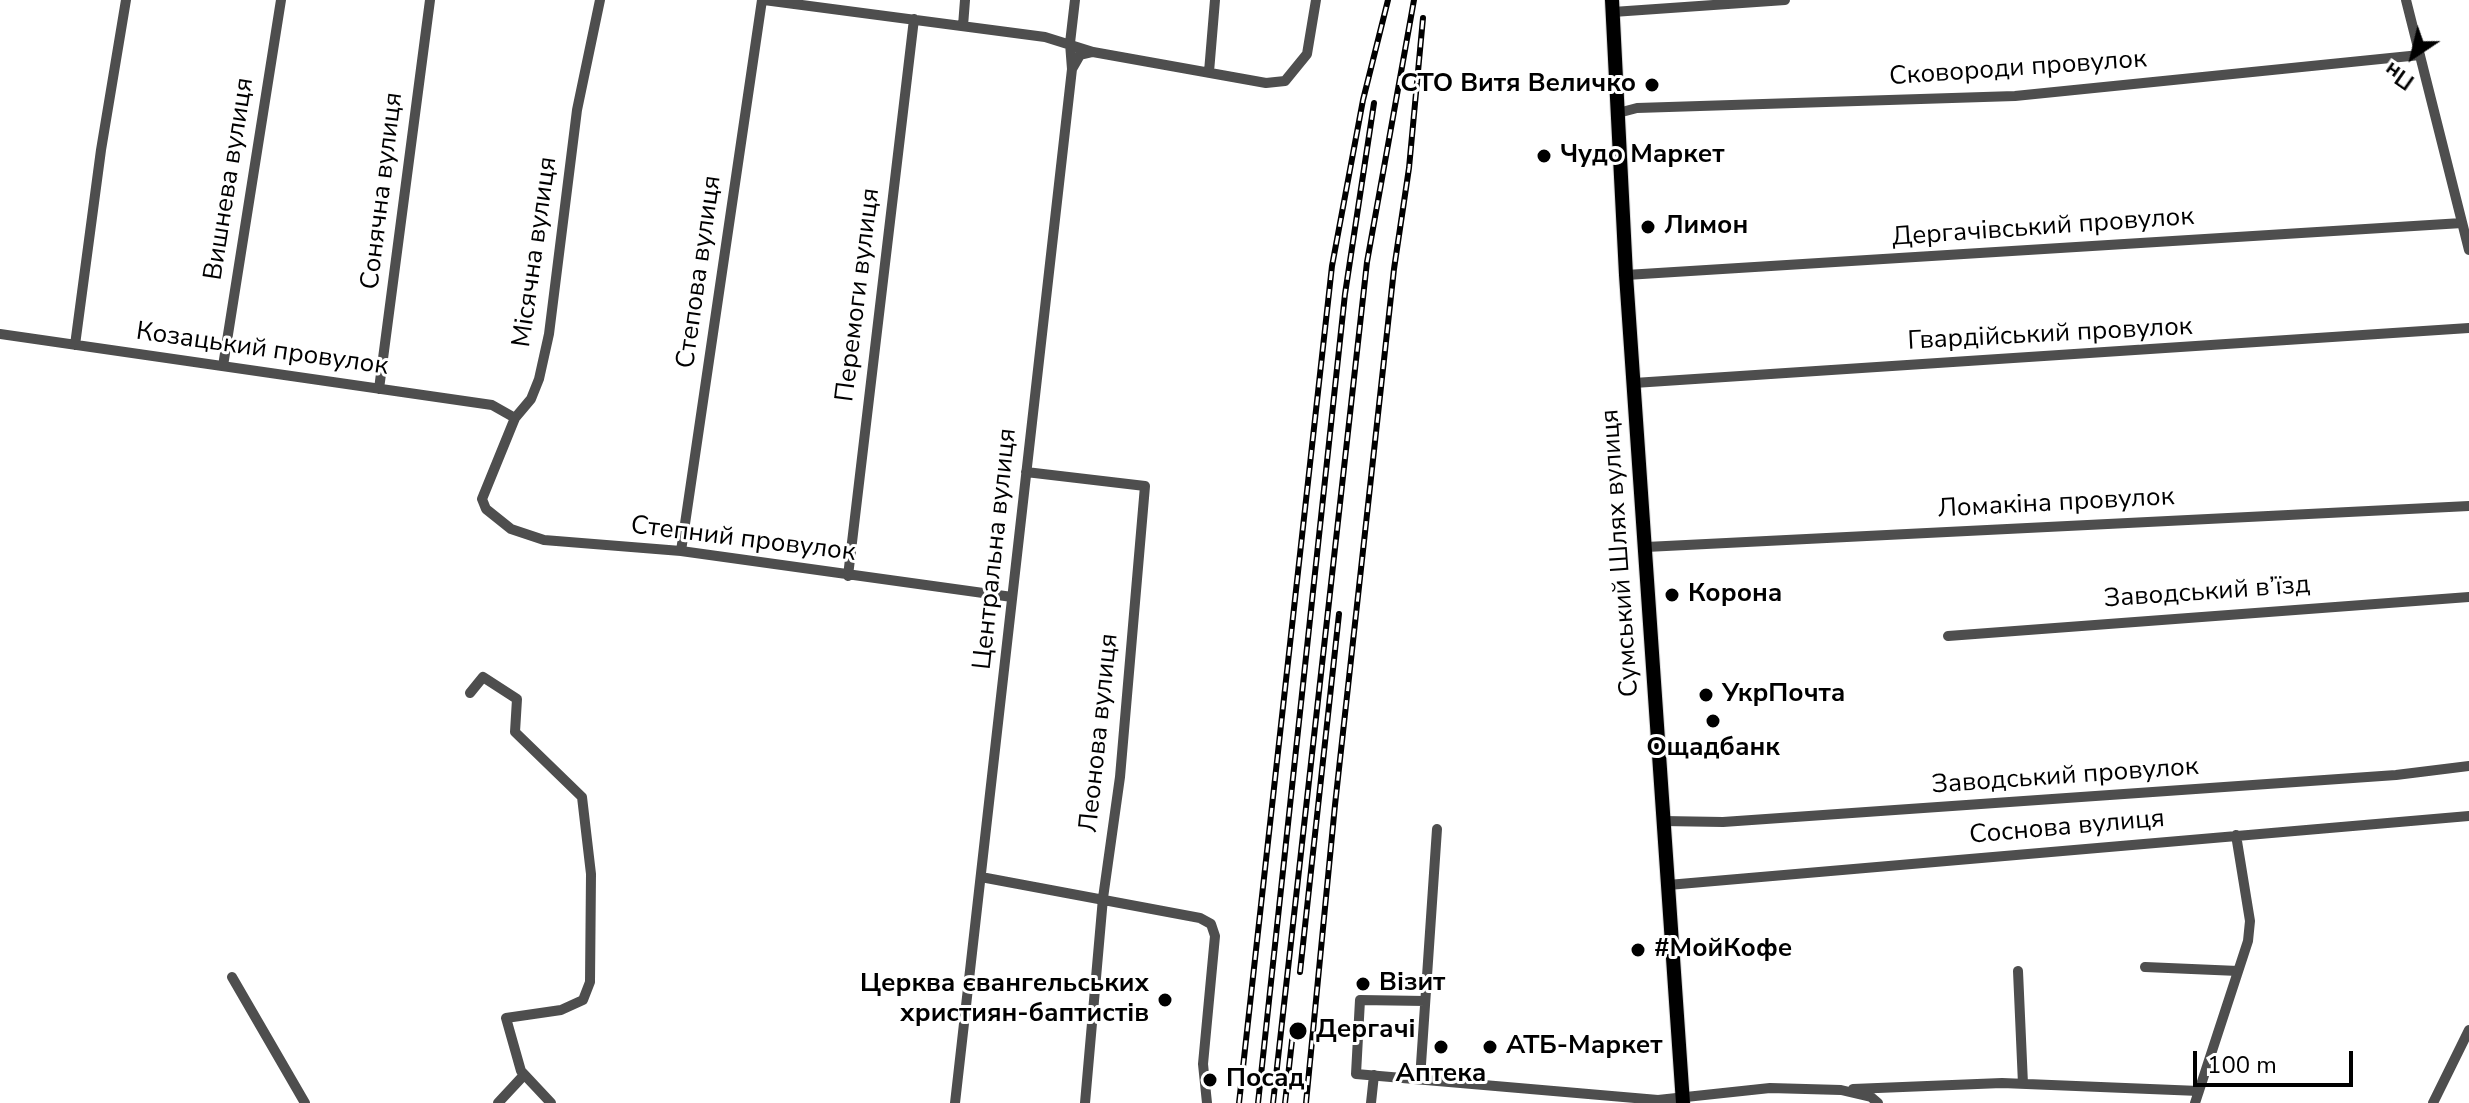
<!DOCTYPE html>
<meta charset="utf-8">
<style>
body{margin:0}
#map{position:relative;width:2469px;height:1103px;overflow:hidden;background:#fff;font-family:"Nunito Sans",sans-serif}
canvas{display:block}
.north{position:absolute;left:2373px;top:16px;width:80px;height:80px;-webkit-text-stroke:6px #fff;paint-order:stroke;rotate:215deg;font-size:22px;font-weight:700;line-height:32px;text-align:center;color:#000}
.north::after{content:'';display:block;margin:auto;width:28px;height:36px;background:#000;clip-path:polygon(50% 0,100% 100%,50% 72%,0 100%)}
.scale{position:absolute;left:2193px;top:1051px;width:160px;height:36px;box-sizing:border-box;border:4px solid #000;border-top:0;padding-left:10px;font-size:24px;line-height:28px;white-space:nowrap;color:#000;-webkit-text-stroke:6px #fff;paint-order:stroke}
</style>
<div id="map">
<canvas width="2469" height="1103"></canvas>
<div class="north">Пн</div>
<div class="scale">100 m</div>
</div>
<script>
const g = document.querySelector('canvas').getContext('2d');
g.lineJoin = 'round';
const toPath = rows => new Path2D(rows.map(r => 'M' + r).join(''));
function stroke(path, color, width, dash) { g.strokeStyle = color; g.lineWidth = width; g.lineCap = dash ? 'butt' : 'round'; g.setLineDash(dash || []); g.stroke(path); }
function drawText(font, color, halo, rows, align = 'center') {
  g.font = font + ' "Nunito Sans",sans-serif'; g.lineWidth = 6; g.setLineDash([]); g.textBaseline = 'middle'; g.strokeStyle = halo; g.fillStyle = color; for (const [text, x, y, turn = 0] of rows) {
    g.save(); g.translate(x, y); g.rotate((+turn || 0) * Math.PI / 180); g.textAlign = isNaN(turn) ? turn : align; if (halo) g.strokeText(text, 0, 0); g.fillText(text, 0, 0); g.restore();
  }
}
const major = toPath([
 [1612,0,1626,275,1683,1103]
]);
stroke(major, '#dbdbdb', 16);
stroke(toPath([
 [600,0,577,110,549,334,539,379,531,399,515,418,482,499,486,509,511,529,544,540,681,551,1012,597],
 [764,0,1045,37,1093,52],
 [2406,0,2469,250],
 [1613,12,1785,0],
 [963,26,965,0],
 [1072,69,1080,55,1093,52,1266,83,1285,81,1307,54,1316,0],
 [1209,72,1215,0],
 [1618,113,1637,108,2015,96,2420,55],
 [1626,275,2462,223],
 [0,334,492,405,515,418],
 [75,345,101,150,126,0],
 [223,366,281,0],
 [1634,383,2469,328],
 [379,389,430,0],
 [1026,472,1145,486,1120,777,1103,898,1085,1103],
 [1646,547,2469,506],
 [681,551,762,0],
 [848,576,914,19],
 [1948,636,2469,597],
 [470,693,483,677,517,699,515,732,582,797,591,874,590,982,583,1000,561,1010,506,1018,521,1071,551,1103],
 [1663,821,1723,822,2396,775,2469,766],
 [981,877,1200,918,1211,924,1215,936,1203,1064,1207,1103],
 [1668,885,2469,816],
 [2145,967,2238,971],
 [2018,971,2023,1084],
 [232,977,305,1103],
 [1425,1001,1360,1000,1356,1074,1658,1100,1770,1088,1841,1090,1871,1097,1878,1103],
 [1420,1079,1437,829],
 [1853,1089,2002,1083,2199,1091],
 [498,1103,524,1075],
 [955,1103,1072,69,1070,43,1075,0],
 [1371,1103,1374,1075],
 [2195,1103,2248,941,2250,921,2236,835],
 [2433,1103,2469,1030]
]), '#4e4e4e', 10);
stroke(major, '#000', 14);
const rail = toPath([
 [1300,972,1339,614],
 [1239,1103,1332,266,1363,100,1388,0],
 [1258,1103,1345,294,1374,103],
 [1273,1103,1367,262,1414,0],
 [1285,1103,1293,1032],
 [1306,1103,1335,805,1394,269,1409,168,1423,18]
]);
stroke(rail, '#000', 6);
stroke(rail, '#fff', 3, [9]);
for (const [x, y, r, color] of [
 [1652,85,8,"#000"],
 [1544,156,8,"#000"],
 [1648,227,8,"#000"],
 [1672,595,8,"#000"],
 [1706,695,8,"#000"],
 [1713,721,8,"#000"],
 [1638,950,8,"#000"],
 [1363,984,8,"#000"],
 [1165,1000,8,"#000"],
 [1298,1031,10,"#000"],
 [1441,1047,8,"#000"],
 [1490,1047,8,"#000"],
 [1210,1080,8,"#000"]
]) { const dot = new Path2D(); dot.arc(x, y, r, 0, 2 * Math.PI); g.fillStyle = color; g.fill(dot); stroke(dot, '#fff', 3); }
drawText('26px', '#000', '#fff', [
 ["Сковороди провулок",2018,69,-4],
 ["Вишнева вулиця",230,179,-81],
 ["Сонячна вулиця",383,191,-83],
 ["Дергачівський провулок",2043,228,-4],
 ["Місячна вулиця",536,252,-82],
 ["Степова вулиця",700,272,-82],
 ["Перемоги вулиця",859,295,-83],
 ["Гвардійський провулок",2050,335,-3],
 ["Козацький провулок",262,350,8],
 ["Ломакіна провулок",2056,504,-3],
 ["Степний провулок",743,540,7],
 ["Центральна вулиця",996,549,-84],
 ["Сумський Шлях вулиця",1621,553,-94],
 ["Заводський в’їзд",2207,593,-4],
 ["Леонова вулиця",1100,733,-84],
 ["Заводський провулок",2065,777,-4],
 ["Соснова вулиця",2067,828,-5]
]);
drawText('bold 26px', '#000', '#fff', [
 ["СТО Витя Величко",1636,85,"right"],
 ["Чудо Маркет",1560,156],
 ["Лимон",1664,227],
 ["Корона",1688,595],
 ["УкрПочта",1722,695],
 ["Ощадбанк",1713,749,"center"],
 ["#МойКофе",1654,950],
 ["Візит",1379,984],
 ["Церква євангельських",1149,985,"right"],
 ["християн-баптистів",1149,1015,"right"],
 ["Дергачі",1316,1031],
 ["АТБ-Маркет",1506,1047],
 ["Аптека",1441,1075,"center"],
 ["Посад",1226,1080]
], 'left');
</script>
